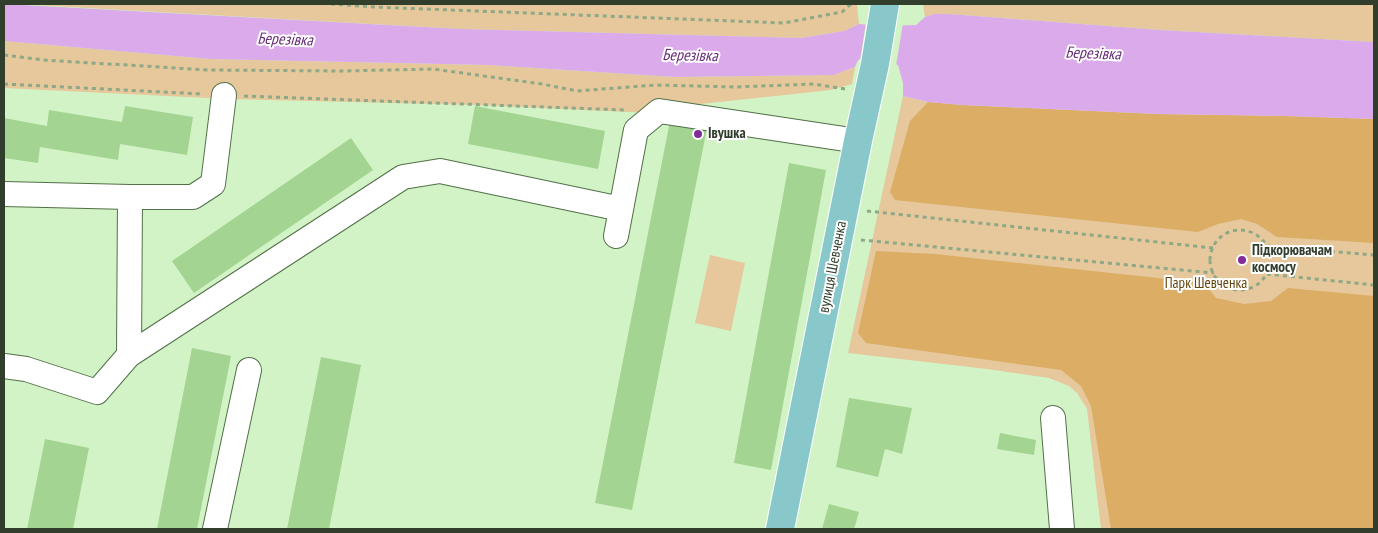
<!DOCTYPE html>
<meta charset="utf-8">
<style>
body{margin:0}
#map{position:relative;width:1378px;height:533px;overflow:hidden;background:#d2f3c6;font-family:"PT Sans Narrow",sans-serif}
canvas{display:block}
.frame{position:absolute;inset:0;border:5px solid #313e2c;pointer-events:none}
</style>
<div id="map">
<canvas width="1378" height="533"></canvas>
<div class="frame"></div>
</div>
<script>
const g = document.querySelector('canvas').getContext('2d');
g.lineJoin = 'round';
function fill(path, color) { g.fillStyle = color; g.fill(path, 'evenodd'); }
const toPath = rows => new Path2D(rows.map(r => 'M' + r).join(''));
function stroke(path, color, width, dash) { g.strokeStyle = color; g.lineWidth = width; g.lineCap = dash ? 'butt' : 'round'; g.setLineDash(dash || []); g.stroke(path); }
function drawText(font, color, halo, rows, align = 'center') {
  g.font = font + ' "PT Sans Narrow",sans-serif'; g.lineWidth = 4; g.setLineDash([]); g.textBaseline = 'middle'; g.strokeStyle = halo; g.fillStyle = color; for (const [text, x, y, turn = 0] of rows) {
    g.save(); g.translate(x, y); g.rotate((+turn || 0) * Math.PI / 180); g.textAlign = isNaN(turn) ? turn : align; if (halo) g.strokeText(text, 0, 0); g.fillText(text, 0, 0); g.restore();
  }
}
fill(toPath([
 [16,4,857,4,859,24,844,31,801,38,461,29],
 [923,4,1374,4,1374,42,1160,30,949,14,934,14,925,17],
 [4,41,210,59,488,65,675,77,834,75,855,67,852,84,831,90,663,108,651,113,475,105,228,99,4,88],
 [903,96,928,102,962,105,1157,114,1284,116,1374,119,1374,529,1101,529,1087,409,1077,393,1069,386,1049,378,987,369,848,353],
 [710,255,745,263,731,331,695,323]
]), '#e6c89c');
fill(toPath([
 [928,102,962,105,1157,114,1284,116,1374,119,1374,243,1277,237,1257,224,1241,219,1218,224,1198,232,895,200,890,192,910,121],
 [876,251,935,254,1204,283,1216,298,1244,304,1271,301,1288,288,1374,296,1374,529,1111,529,1091,406,1081,386,1061,370,866,343,858,333]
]), '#dbad65');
fill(toPath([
 [4,4,461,29,801,38,844,31,859,24,886,26,916,25,925,17,934,14,949,14,1160,30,1374,42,1374,119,1284,116,1157,114,962,105,928,102,903,96,903,83,898,65,883,59,866,57,858,60,855,67,834,75,675,77,488,65,210,59,4,41]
]), '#dbaaeb');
fill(toPath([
 [866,22,903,23,896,66,882,61,860,61]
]), '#d2f3c6');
fill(toPath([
 [125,106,193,117,187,155,120,144,118,160,40,147,38,163,4,158,4,118,47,126,49,110,122,122],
 [475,106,605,131,598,169,468,144],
 [670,121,707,128,632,510,595,503],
 [351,138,373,170,194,293,172,261],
 [789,163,826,170,771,470,734,463],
 [192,348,231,356,197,529,157,529],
 [321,357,361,365,329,529,287,529],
 [849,398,912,408,902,454,885,449,878,477,836,467],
 [1000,433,1036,440,1034,455,997,449],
 [45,439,89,448,73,529,27,529],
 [829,504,859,512,854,529,822,529]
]), '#a3d491');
const minor = toPath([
 [4,194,130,197,193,197,213,184,224,95],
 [616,236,636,130,659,111,858,141],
 [129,355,403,177,440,171,621,209],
 [4,366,26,369,97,392,129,355,130,197],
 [1053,418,1062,529],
 [215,529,249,370]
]);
const major = toPath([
 [780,529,858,141,875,64,885,4]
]);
stroke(minor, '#527048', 26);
stroke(major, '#fff', 30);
stroke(toPath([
 [331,4,374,7,784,23,842,12,851,4],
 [4,55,43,60,209,70,343,71,433,69,542,84,577,91,655,85,735,87,814,84,845,89],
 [4,84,203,94],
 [244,96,625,110],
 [867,211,1213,248],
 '1210 260a30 30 0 1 1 60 0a30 30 0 1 1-60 0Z',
 [861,240,1214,273],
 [1267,246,1374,255],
 [1267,274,1374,285]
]), '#8fa886', 3, [4, 4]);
stroke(minor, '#fff', 24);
stroke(major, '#89c8ca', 28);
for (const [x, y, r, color] of [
 [698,134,5,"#812c9a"],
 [1242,260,5,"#812c9a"]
]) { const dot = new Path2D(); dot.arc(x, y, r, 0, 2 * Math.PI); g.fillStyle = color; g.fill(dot); stroke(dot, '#fff', 2); }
drawText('bold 15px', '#313e2c', '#fff', [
 ["Івушка",708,134],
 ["Підкорювачам",1252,251],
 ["космосу",1252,268]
], 'left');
drawText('15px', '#313e2c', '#fff', [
 ["вулиця Шевченка",833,267,-79]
]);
drawText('15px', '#64460c', '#fff', [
 ["Парк Шевченка",1206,284]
]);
drawText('italic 16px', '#672c78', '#fff', [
 ["Березівка",285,40,2],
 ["Березівка",1093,54,2],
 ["Березівка",690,56,1]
]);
</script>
